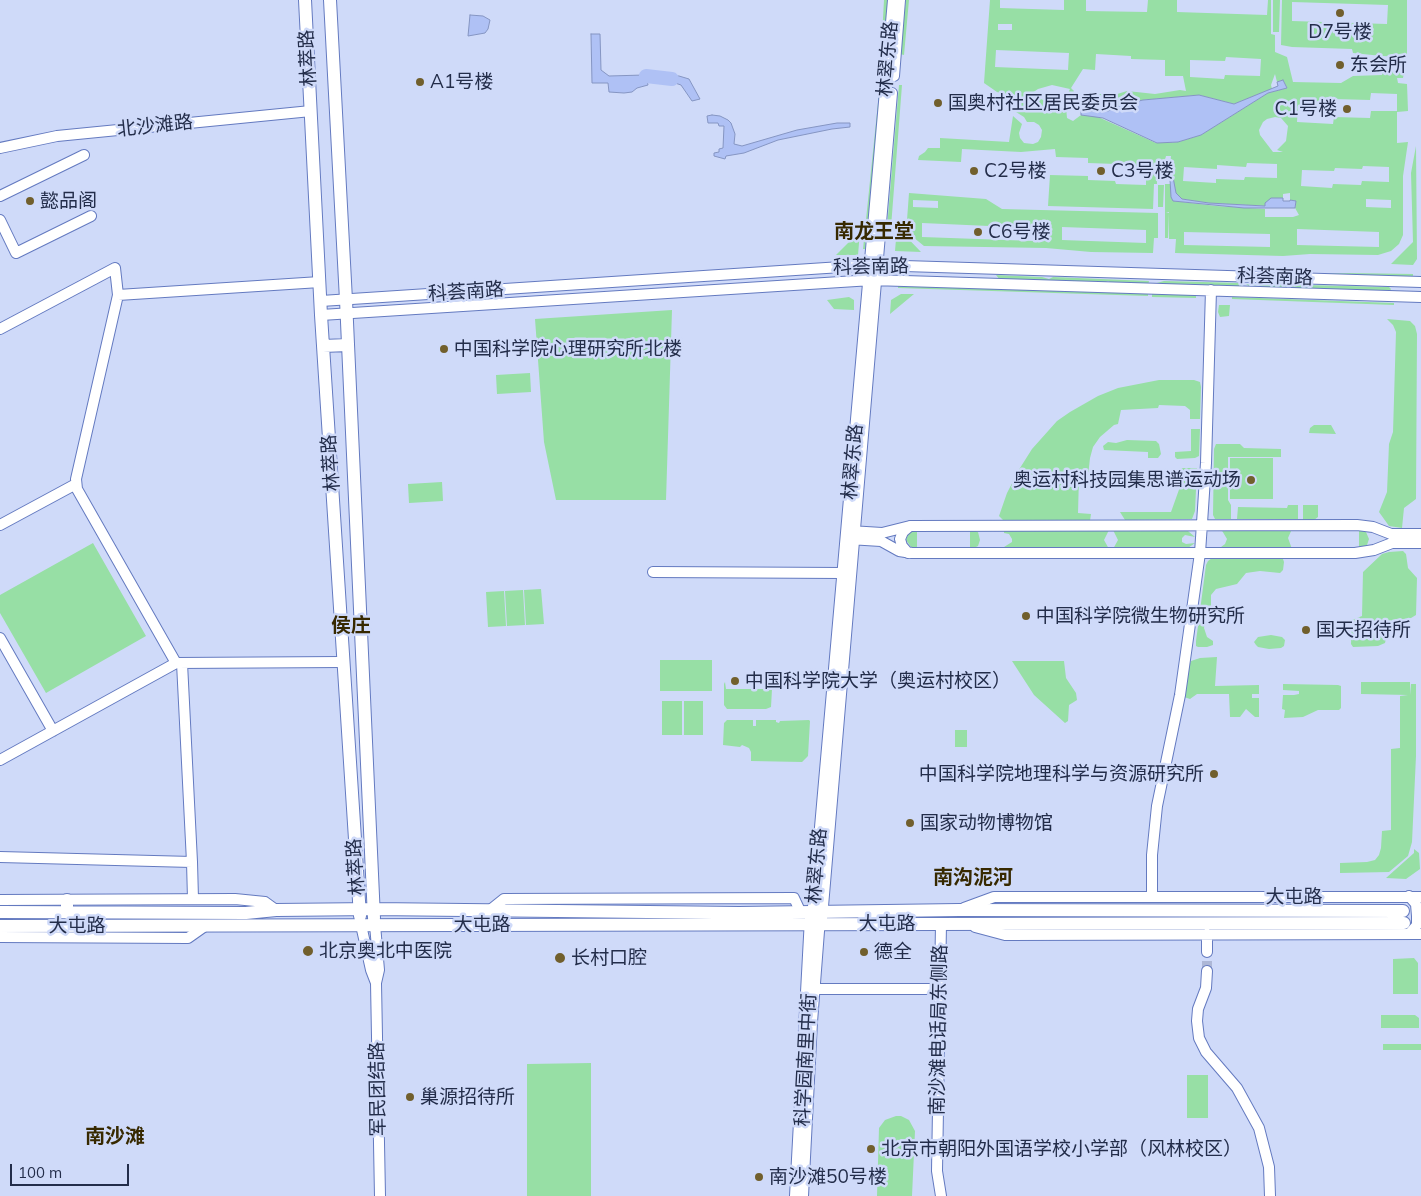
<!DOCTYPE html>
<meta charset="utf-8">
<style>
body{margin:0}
#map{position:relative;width:1421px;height:1196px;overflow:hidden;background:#cfdaf9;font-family:Mulish,sans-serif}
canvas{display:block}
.scale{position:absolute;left:10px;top:1164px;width:119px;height:22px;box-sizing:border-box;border:2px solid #232d4a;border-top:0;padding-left:6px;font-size:15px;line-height:18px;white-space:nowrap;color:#232d4a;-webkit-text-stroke:4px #cfdaf9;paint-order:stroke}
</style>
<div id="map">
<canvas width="1421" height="1196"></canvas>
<div class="scale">100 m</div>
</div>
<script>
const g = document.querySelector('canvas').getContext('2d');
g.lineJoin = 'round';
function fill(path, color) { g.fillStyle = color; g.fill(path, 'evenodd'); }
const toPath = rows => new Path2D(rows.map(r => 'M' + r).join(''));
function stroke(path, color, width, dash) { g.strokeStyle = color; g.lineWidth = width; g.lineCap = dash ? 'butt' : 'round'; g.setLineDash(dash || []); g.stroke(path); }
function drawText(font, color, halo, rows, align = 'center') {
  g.font = font + ' Mulish,"Noto Sans SC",sans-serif'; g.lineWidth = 5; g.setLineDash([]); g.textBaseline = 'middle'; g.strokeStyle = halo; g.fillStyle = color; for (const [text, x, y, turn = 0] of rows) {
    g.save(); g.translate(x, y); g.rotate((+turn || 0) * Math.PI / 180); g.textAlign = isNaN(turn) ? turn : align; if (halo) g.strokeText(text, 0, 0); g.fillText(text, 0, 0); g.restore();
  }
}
fill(toPath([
 [884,0,888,0,885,54,881,54],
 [906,0,909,0,904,55,900,54],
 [990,0,1000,0,1000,8,1064,10,1064,0,1086,0,1086,11,1147,12,1148,0,1177,0,1177,12,1267,15,1268,0,1271,0,1271,34,1275,35,1275,52,1287,57,1293,82,1341,83,1353,76,1382,75,1383,71,1404,72,1403,78,1397,78,1398,83,1407,84,1408,111,1397,112,1397,143,1408,142,1403,176,1403,235,1399,244,1391,251,1378,255,1310,254,1283,256,1175,253,1176,239,1169,239,1169,212,1166,213,1169,213,1168,238,1165,238,1165,184,1170,184,1171,186,1174,201,1216,206,1265,209,1265,217,1293,217,1299,215,1295,208,1296,204,1294,200,1290,200,1290,193,1283,194,1283,198,1279,198,1266,206,1209,203,1182,199,1176,193,1172,174,1169,172,1171,156,1166,156,1165,160,1168,160,1166,168,1157,168,1157,184,1154,184,1153,209,1048,206,1050,175,1088,176,1088,180,1115,181,1116,184,1146,185,1146,168,1116,167,1116,164,1088,163,1088,158,1056,157,1055,149,1021,152,962,149,961,162,918,160,919,156,925,152,928,148,940,148,940,138,1009,142,1013,116,1022,124,1019,133,1020,138,1024,143,1033,144,1038,142,1041,137,1042,130,1039,125,1034,122,1027,122,1024,117,1016,112,1014,106,1016,98,997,92,984,83],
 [998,24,1012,24,1012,30,998,30],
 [996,50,1069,53,1068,70,995,67],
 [1096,54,1131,56,1131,59,1165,60,1165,76,1183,76,1186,91,1180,90,1155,94,1127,91,1114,95,1099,94,1097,95,1095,104,1091,109,1081,111,1108,111,1121,105,1143,100,1199,95,1234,104,1272,89,1271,85,1275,74,1277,82,1283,80,1287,88,1268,93,1201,135,1178,142,1156,143,1096,116,1081,115,1073,121,1067,118,1066,107,1074,91,1071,88,1083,69,1095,70],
 [1226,57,1261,59,1260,76,1225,75,1224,79,1190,77,1190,60,1225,61],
 [1052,85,1070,89,1061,108,1032,95,1032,93,1038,89],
 [1371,93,1397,94,1397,111,1371,111,1370,118,1334,117,1333,124,1297,122,1298,105,1333,106,1334,99,1370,100],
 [1275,117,1281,118,1288,126,1286,141,1277,150,1283,152,1273,152,1260,135,1259,130,1263,122,1267,119],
 [1247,163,1277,164,1277,178,1245,177,1244,180,1216,179,1216,183,1183,181,1184,167,1217,169,1217,165,1246,167],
 [1363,166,1389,167,1389,182,1362,181,1361,185,1333,184,1332,188,1301,186,1302,170,1334,171,1335,168,1362,169],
 [1366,199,1391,200,1391,208,1366,207],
 [1297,229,1379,232,1379,247,1297,245],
 [1184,232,1270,234,1270,247,1184,245],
 [1273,0,1280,0,1279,32,1273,32],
 [1282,0,1407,0,1407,57,1382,56,1353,53,1352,49,1292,47,1281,45],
 [1292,2,1388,5,1387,24,1292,21],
 [880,83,882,83,865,249,863,249],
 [899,85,902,85,890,240,886,240],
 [1416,146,1417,259,1413,265,1391,264,1413,242,1411,173],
 [1158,185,1164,185,1163,207,1158,207],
 [909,193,986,199,1002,209,1158,213,1158,238,1154,238,1153,253,1091,252,1046,248,924,246,913,237,909,229,907,220],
 [913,200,938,201,938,208,913,207],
 [922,223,1034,228,1034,241,922,237],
 [1062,227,1146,230,1146,243,1062,240],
 [897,227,921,252,895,251],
 [860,231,858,255,836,255],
 [1349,273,1413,274,1413,277,1314,274],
 [996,275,1042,277,1049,279,1053,277,1149,281,1148,286,1114,284,1108,281,1101,284,1000,280],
 [1164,281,1241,283,1243,288,1220,287,1214,285,1209,286,1153,284],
 [1246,284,1257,286,1264,284,1389,287,1391,289,1390,291,1252,288],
 [898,286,1148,294,1148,296,898,288],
 [901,294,914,294,890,314,891,300],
 [1152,294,1196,295,1196,298,1152,297],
 [849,297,854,300,854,310,834,309,827,300],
 [1232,297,1394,303,1394,305,1232,299],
 [1219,305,1230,305,1229,316,1220,317,1218,312],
 [672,310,666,500,556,500,544,442,535,319],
 [1387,319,1410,321,1415,326,1417,334,1416,499,1404,508,1402,528,1389,526,1379,512,1387,492,1389,444,1393,432,1396,332,1393,325],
 [530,373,531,392,497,394,496,375],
 [1159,380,1194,380,1200,382,1201,387,1200,419,1190,419,1190,410,1185,406,1159,405,1158,408,1121,410,1118,424,1114,425,1100,437,1093,447,1090,458,1088,476,1079,477,1078,513,1091,514,1090,521,1003,520,999,516,1007,493,1020,468,1032,449,1057,421,1070,412,1098,396,1118,388],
 [1314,425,1331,425,1336,434,1309,433,1310,428],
 [1191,429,1200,429,1199,456,1195,458,1177,459,1175,457,1175,452,1191,451],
 [1127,440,1156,441,1159,444,1161,454,1158,458,1148,458,1148,452,1104,450,1103,446,1108,442,1116,443],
 [1216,444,1240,444,1244,448,1281,449,1281,457,1228,457,1228,500,1231,505,1231,519,1215,519,1213,515,1214,449],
 [1230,458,1273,458,1273,499,1230,499],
 [1181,468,1197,468,1195,511,1192,519,1125,520,1120,512,1171,512,1181,484],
 [442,482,443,501,409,503,408,484],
 [1288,505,1298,505,1298,519,1237,519,1238,507,1287,508],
 [1303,505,1318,505,1318,517,1314,520,1303,520],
 [1359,528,1366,532,1369,539,1367,545,1359,549],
 [917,529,917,549,911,547,906,540,909,532],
 [970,529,978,532,980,540,978,546,970,550],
 [1221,529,1292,529,1288,538,1292,549,1221,549,1221,547,1225,544,1227,539],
 [1004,530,1109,530,1104,540,1109,549,1004,549,1004,547,1012,542,1012,539,1009,534,1004,533],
 [1113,530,1188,531,1195,537,1185,535,1182,538,1182,542,1186,544,1195,543,1188,548,1113,549,1118,540],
 [93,543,146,636,46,693,0,613,0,595],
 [1403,551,1406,554,1408,568,1417,578,1416,615,1411,618,1392,621,1389,625,1385,643,1378,646,1353,647,1351,644,1352,620,1362,616,1363,572,1382,554,1389,552],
 [1212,558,1279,558,1283,559,1284,562,1283,570,1280,573,1260,571,1246,573,1237,584,1216,589,1211,595,1211,609,1206,618,1204,628,1207,637,1213,641,1213,645,1207,647,1198,647,1196,646,1196,641,1206,565,1208,561],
 [541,589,544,624,526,625,524,590],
 [523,590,525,625,507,626,505,591],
 [504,591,506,626,488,627,486,592],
 [1271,635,1282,637,1285,640,1284,646,1281,648,1269,649,1258,647,1256,645,1254,642,1258,637],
 [1217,657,1215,686,1259,685,1259,694,1252,694,1252,698,1259,698,1259,717,1255,717,1246,709,1240,717,1230,717,1229,694,1197,694,1190,699,1184,697,1187,671,1191,661,1200,658],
 [660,660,712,660,712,691,660,691],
 [1012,661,1064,661,1066,678,1076,693,1077,700,1069,705,1068,721,1065,723,1034,695],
 [725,682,726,689,772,689,771,707,766,709,727,709,724,705,724,684],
 [1361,682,1410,682,1410,695,1411,684,1416,684,1416,756,1412,842,1408,856,1389,872,1340,873,1340,863,1367,862,1375,860,1379,855,1381,848,1382,831,1391,830,1391,749,1400,748,1400,696,1408,695,1361,694],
 [1283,684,1338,685,1341,686,1341,708,1339,710,1318,710,1303,717,1284,718,1285,710,1282,709,1283,695,1294,695,1299,694,1299,691,1283,690],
 [662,701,682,701,682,735,662,735],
 [684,701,703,701,703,735,684,735],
 [727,720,753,720,753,726,756,726,756,720,776,720,776,722,779,723,780,721,809,720,810,721,808,756,802,762,751,761,751,752,749,748,742,745,740,747,723,745,724,723],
 [955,730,967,730,967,747,955,747],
 [1414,849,1419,853,1420,869,1406,879,1386,878,1414,853],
 [1414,958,1418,963,1418,994,1393,994,1393,959],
 [1381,1015,1415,1015,1419,1018,1419,1028,1381,1028],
 [1383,1044,1421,1044,1421,1050,1383,1050],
 [591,1063,591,1196,527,1196,527,1064],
 [1187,1075,1208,1075,1208,1118,1187,1118],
 [896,1116,901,1116,909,1120,915,1131,912,1196,877,1196,879,1128,885,1120]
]), '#97dfa5');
const water = toPath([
 [470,15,483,16,490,20,488,29,485,33,468,36,470,15],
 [591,34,600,34,601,70,609,76,644,75,646,76,648,85,637,88,632,92,624,93,609,92,608,83,592,83,591,34],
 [674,76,679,76,689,79,700,99,692,101,681,85,672,82,674,76],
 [1283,80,1287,88,1268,93,1201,135,1178,142,1157,143,1103,118,1081,115,1081,111,1108,111,1121,105,1143,100,1199,95,1234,104,1278,86,1277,82,1283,80],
 [712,115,720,116,728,120,731,123,735,134,734,144,742,146,797,130,837,123,850,123,850,127,832,129,778,140,744,153,726,156,725,159,714,156,714,153,719,152,719,149,723,148,724,126,719,126,718,123,708,123,707,116,712,115],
 [1168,160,1170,160,1169,172,1173,177,1176,193,1182,199,1209,203,1265,206,1265,203,1271,198,1283,198,1283,201,1290,201,1290,200,1296,201,1295,208,1244,208,1173,201,1171,197,1170,179,1166,172,1168,160]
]);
fill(water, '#afc1f5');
stroke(water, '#8595c2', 1);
stroke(toPath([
 [646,76,672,79]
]), '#afc1f5', 14);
stroke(toPath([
 [1207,971,1207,952]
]), '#adb7d6', 10, [10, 5]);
const minor = toPath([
 [894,76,900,0],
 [0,148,57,136,311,111],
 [0,196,84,155],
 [0,220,16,253,91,216],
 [118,295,320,282],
 [321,301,872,265,1421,282],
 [321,315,872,280,1421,297],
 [0,329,115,268,118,295,76,479,77,489,176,663],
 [0,525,76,484],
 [850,531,882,533,910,526,1357,525,1373,527,1391,534,1421,534],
 [849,539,881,541,899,551,912,553,1355,553,1374,550,1392,543,1421,543],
 [908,553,902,546,900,539,903,532,910,526],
 [653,572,843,573],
 [0,638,53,731],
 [182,663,192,862,193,899],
 [0,760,176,663,342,662],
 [0,857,192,862],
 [1409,896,1416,904,1417,916,1417,925,1409,934],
 [1152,897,1152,855,1157,806,1180,695,1200,553,1206,463,1211,290],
 [0,900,235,899,265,902,276,910],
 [964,908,994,897,1421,897],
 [489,911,504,899,794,898,801,913],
 [812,918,893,0],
 [822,918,892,93],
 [941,924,937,1171,941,1196],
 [361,925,371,970,376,983],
 [375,925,379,970,376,983,380,1196],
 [975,927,1005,935,1421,934],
 [0,937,188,938,205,926],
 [1207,952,1207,934],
 [1207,971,1206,988,1198,1009,1197,1021,1199,1038,1206,1052,1237,1088,1259,1128,1269,1167,1270,1196],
 [810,989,940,989],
 [795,1196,810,918],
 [803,1196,812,1022,820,918]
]);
const major = toPath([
 [305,0,321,315,360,916],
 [330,0,346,300,374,918],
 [323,346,348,345],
 [0,912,246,913,276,910,374,909,739,913,959,910,1403,911],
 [67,913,67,900],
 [0,926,1404,923]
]);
stroke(minor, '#647ac0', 12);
stroke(major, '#647ac0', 14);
stroke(minor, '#fff', 10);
stroke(major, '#fff', 12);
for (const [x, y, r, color] of [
 [1340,13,5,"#715f2d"],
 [1340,65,5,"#715f2d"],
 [420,82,5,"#715f2d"],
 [938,103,5,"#715f2d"],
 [1347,109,5,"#715f2d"],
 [974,171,5,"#715f2d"],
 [1101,171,5,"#715f2d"],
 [30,201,5,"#715f2d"],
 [978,232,5,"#715f2d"],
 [444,349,5,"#715f2d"],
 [1251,480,5,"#715f2d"],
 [1026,616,5,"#715f2d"],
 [1306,630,5,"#715f2d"],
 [735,681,5,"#715f2d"],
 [1214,774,5,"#715f2d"],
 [910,823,5,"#715f2d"],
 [308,951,6,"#715f2d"],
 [864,952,5,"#715f2d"],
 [560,958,6,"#715f2d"],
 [410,1097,5,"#715f2d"],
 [871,1149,5,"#715f2d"],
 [759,1177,5,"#715f2d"]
]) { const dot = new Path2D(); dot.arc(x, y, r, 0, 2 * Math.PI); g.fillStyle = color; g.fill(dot); stroke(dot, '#cfdaf9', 2); }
drawText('19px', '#232d4a', '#cfdaf9', [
 ["D7号楼",1340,32,"center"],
 ["东会所",1350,65],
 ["A1号楼",430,82],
 ["国奥村社区居民委员会",948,103],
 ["C1号楼",1337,109,"right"],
 ["C2号楼",984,171],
 ["C3号楼",1111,171],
 ["懿品阁",40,201],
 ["C6号楼",988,232],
 ["中国科学院心理研究所北楼",454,349],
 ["奥运村科技园集思谱运动场",1241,480,"right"],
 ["中国科学院微生物研究所",1036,616],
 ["国天招待所",1316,630],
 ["中国科学院大学（奥运村校区）",745,681],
 ["中国科学院地理科学与资源研究所",1204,774,"right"],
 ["国家动物博物馆",920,823],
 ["北京奥北中医院",319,951],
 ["德全",874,952],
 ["长村口腔",571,958],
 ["巢源招待所",420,1097],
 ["北京市朝阳外国语学校小学部（风林校区）",881,1149],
 ["南沙滩50号楼",769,1177]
], 'left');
drawText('19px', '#232d4a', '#cfdaf9', [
 ["林萃路",308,58,-93],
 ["林翠东路",888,59,-85],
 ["北沙滩路",155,126,-6],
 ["科荟南路",871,267,-1],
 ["科荟南路",1275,277,2],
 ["科荟南路",466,292,-4],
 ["林翠东路",853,462,-85],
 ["林萃路",331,463,-94],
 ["林翠东路",817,866,-85],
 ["林萃路",356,867,-94],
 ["大屯路",1294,897],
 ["大屯路",887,924],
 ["大屯路",482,925],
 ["大屯路",77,926],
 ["南沙滩电话局东侧路",939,1030,-89],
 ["科学园南里中街",806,1060,-87],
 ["军民团结路",378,1089,-91]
]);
drawText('bold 20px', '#372900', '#cfdaf9', [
 ["南龙王堂",874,232],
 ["侯庄",351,626],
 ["南沟泥河",973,878],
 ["南沙滩",115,1137]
]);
</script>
